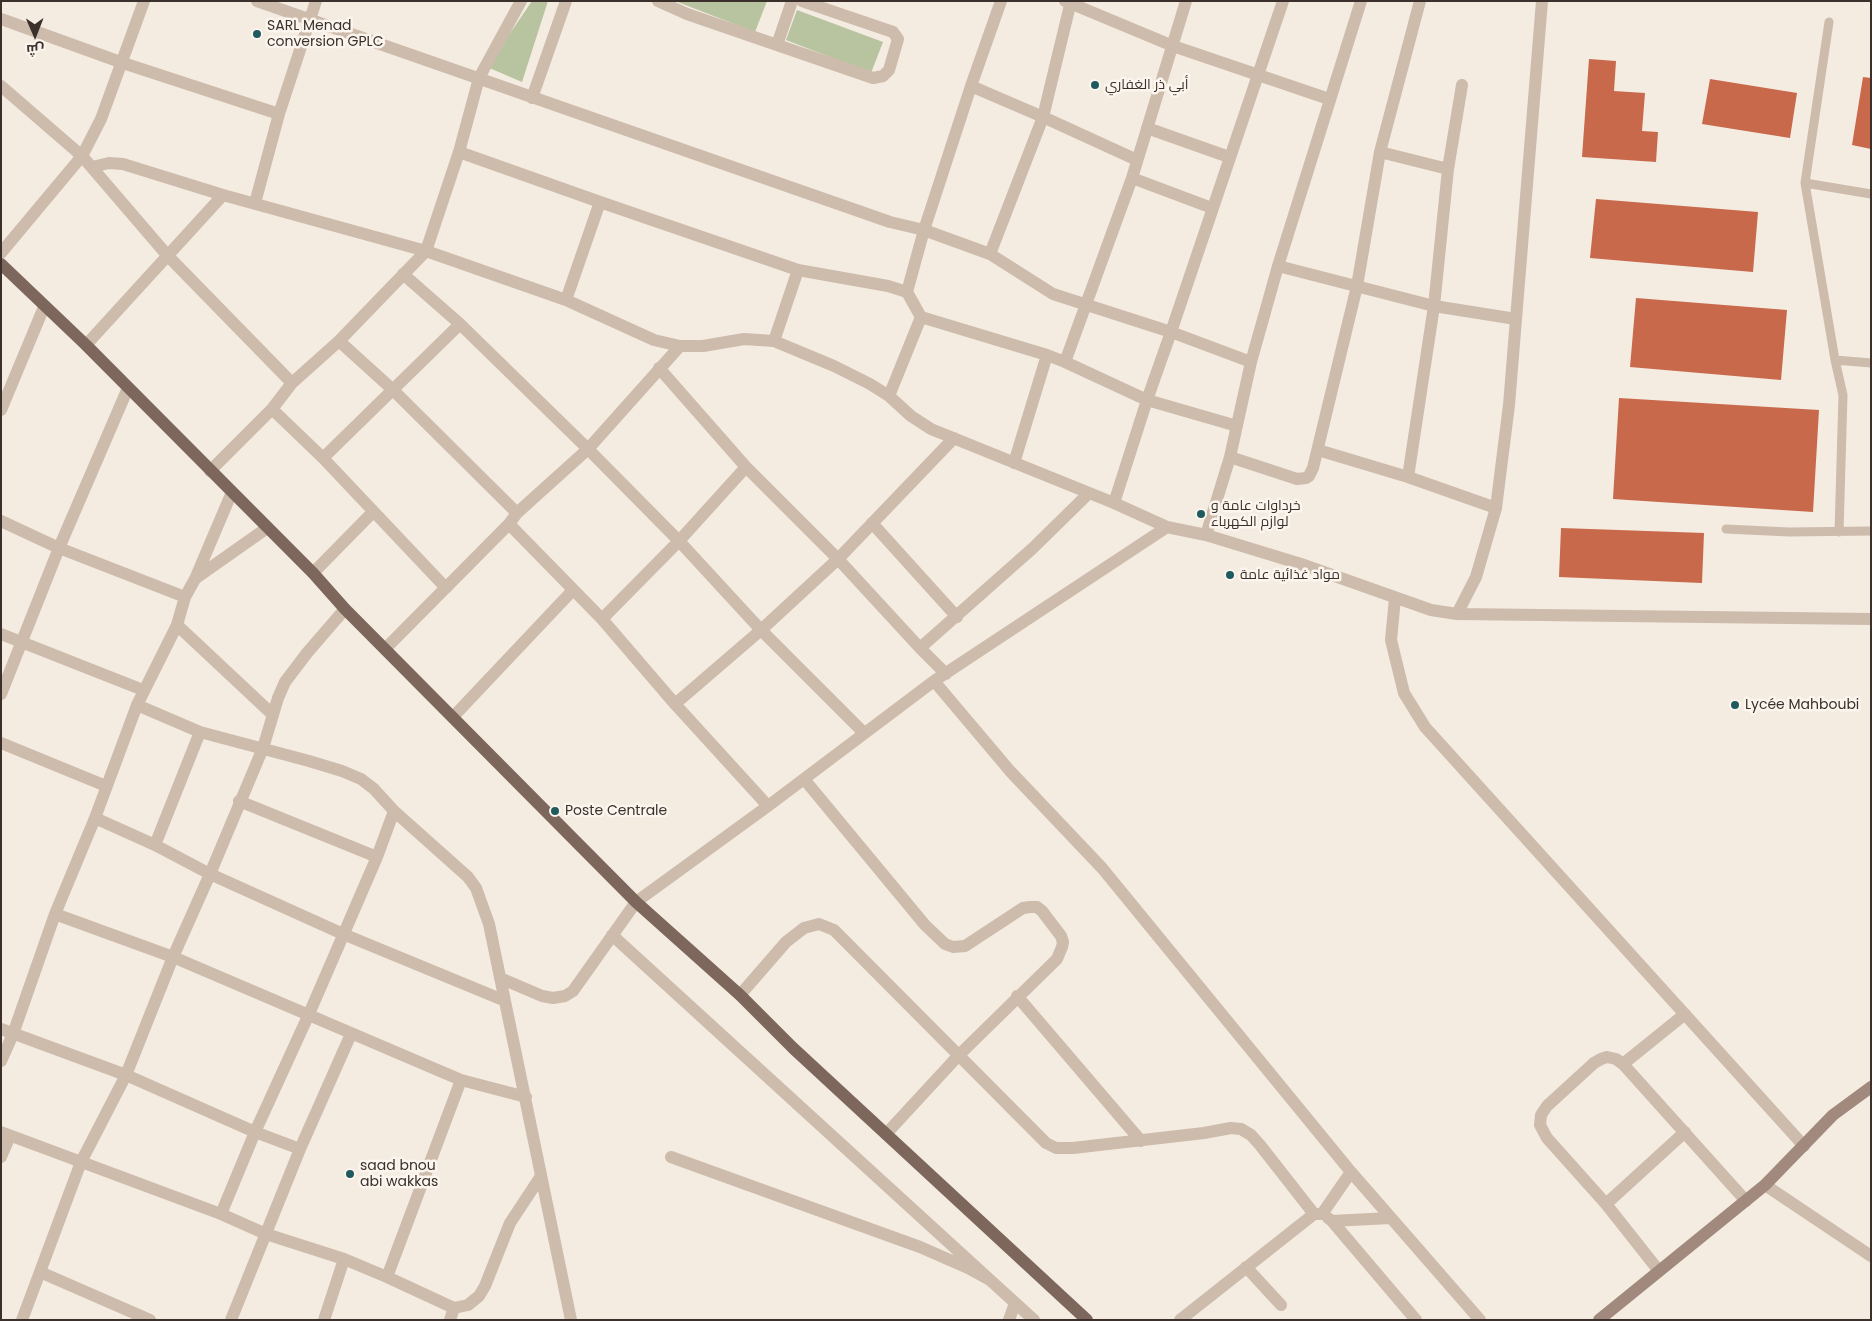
<!DOCTYPE html>
<meta charset="utf-8">
<style>
body{margin:0}
#map{position:relative;width:1872px;height:1321px;overflow:hidden;background:#f4ebe1;font-family:Poppins,Cairo,sans-serif}
canvas{display:block}
.frame{position:absolute;inset:0;border:2px solid #3b302b;pointer-events:none}
.north{position:absolute;left:10px;top:10px;width:50px;height:50px;-webkit-text-stroke:4px #fbf5ee;paint-order:stroke;rotate:179deg;font-size:14px;font-weight:700;line-height:20px;text-align:center;color:#3b302b}
.north::after{content:'';display:block;margin:auto;width:18px;height:22px;background:#3b302b;clip-path:polygon(50% 0,100% 100%,50% 72%,0 100%)}
</style>
<div id="map">
<canvas width="1872" height="1321"></canvas>
<div class="frame"></div>
<div class="north">ش</div>
</div>
<script>
const g = document.querySelector('canvas').getContext('2d');
g.lineJoin = 'round';
function fill(path, color) { g.fillStyle = color; g.fill(path, 'evenodd'); }
const toPath = rows => new Path2D(rows.map(r => 'M' + r).join(''));
function stroke(path, color, width, dash) { g.strokeStyle = color; g.lineWidth = width; g.lineCap = dash ? 'butt' : 'round'; g.setLineDash(dash || []); g.stroke(path); }
function drawText(font, color, halo, rows, align = 'center') {
  g.font = font + ' Poppins,Cairo,sans-serif'; g.lineWidth = 5; g.setLineDash([]); g.textBaseline = 'middle'; g.strokeStyle = halo; g.fillStyle = color; for (const [text, x, y, turn = 0] of rows) {
    g.save(); g.translate(x, y); g.rotate((+turn || 0) * Math.PI / 180); g.textAlign = isNaN(turn) ? turn : align; if (halo) g.strokeText(text, 0, 0); g.fillText(text, 0, 0); g.restore();
  }
}
fill(toPath([
 [532,1,548,1,522,82,487,67],
 [675,1,767,1,755,32],
 [797,10,883,42,871,73,786,40]
]), '#b8c4a0');
fill(toPath([
 [1589,59,1616,61,1614,91,1645,93,1642,131,1658,132,1656,162,1582,157],
 [1863,77,1871,78,1871,149,1852,145],
 [1710,79,1797,93,1790,138,1702,124],
 [1596,199,1758,212,1753,272,1590,258],
 [1636,298,1787,310,1781,380,1630,367],
 [1619,398,1819,410,1813,512,1613,499],
 [1561,528,1704,533,1702,583,1559,577]
]), '#c8694b');
stroke(toPath([
 [1829,22,1805,183,1835,360,1843,395,1839,532],
 [1805,183,1871,194],
 [1835,360,1871,363],
 [1726,529,1789,532,1871,531]
]), '#cdbbac', 9);
stroke(toPath([
 [257,1,890,222,924,230,990,254,1053,294,1171,332,1251,362],
 [658,1,687,14,873,78,883,76,889,70,898,39,893,32,802,1],
 [1001,1,971,86,924,230,907,292,921,317,1047,355,1065,362,1147,400,1237,426],
 [1065,1,1173,46,1329,99],
 [1,19,123,63,279,114],
 [777,45,792,1],
 [1,86,82,156,167,255,292,383],
 [971,86,1043,117,1137,160],
 [532,98,566,1],
 [1147,128,1229,157],
 [459,152,600,202,798,270,888,286,907,292],
 [1380,152,1448,169],
 [1132,178,1212,208],
 [223,195,426,251,566,300,654,340,680,346,703,346,744,339,774,341,834,366,870,384,889,396,911,416,931,429,1114,503,1167,527],
 [255,203,279,114,316,1],
 [990,254,1043,117,1071,1],
 [1278,266,1434,306,1516,319],
 [403,274,460,324,588,449,679,541,761,630,864,733],
 [566,300,600,202],
 [339,341,392,389,517,513],
 [774,341,798,270],
 [86,345,223,195,123,164,109,163,92,167],
 [1065,362,1132,178,1186,1],
 [659,368,746,467,838,559,920,648,1033,548,1088,494],
 [889,396,921,317],
 [272,409,323,458,446,588],
 [1,410,44,307],
 [1318,450,1408,477,1496,508],
 [1230,457,1297,479,1306,478,1309,476,1313,468,1357,286,1380,152,1420,1],
 [323,458,460,324],
 [1014,463,1047,355],
 [210,471,272,409,292,383,339,341,426,251,459,152,479,78,521,1],
 [1408,477,1434,306,1448,169,1462,85],
 [1114,503,1147,400,1171,332,1283,1],
 [1,521,59,548,185,597],
 [872,523,957,617],
 [509,524,602,619,675,704,768,806],
 [1206,535,1230,457,1251,362,1278,266,1361,1],
 [313,573,373,512],
 [196,578,267,528],
 [1395,598,1391,640,1404,693,1425,727,1804,1146],
 [1457,614,1476,577,1496,508,1509,405,1542,1],
 [602,619,679,541,746,467],
 [177,625,272,714],
 [1,634,143,690],
 [920,648,946,674],
 [385,649,509,524,517,513,588,449,680,346],
 [934,681,1010,771,1102,868,1351,1172,1480,1320],
 [1,694,59,548,128,388],
 [675,704,761,630,838,559,954,438],
 [137,705,200,732,309,761,342,771,361,779,374,789,394,811,468,877,476,888,489,924,571,1320],
 [453,717,573,590],
 [1,743,106,786],
 [804,779,925,925,945,944,953,947,965,946,1023,908,1030,907,1037,907,1042,911,1061,936,1063,942,1062,947,1057,959,958,1056,886,1134],
 [239,801,377,857],
 [95,818,155,845,210,874,343,934,503,1000],
 [155,845,200,732],
 [55,914,173,957,461,1080,526,1097],
 [612,935,990,1280],
 [500,978,542,996,553,998,565,996,573,991,636,902,768,806,934,681,1167,527,1206,535,1301,564,1431,610,1457,614,1871,619],
 [740,995,786,942,804,928,819,924,834,930,1046,1143,1056,1148,1073,1148,1204,1133,1231,1128,1241,1129,1251,1135,1260,1145,1314,1214],
 [1017,996,1141,1141],
 [1,1029,126,1075,255,1132,300,1149],
 [1,1061,13,1034,55,914,95,818,137,705,177,625,185,597,195,579,232,492],
 [1623,1064,1685,1014],
 [1,1132,221,1214,266,1234,344,1259,387,1277,454,1308],
 [1,1157,10,1136],
 [671,1157,920,1247,968,1268,990,1280,1034,1320],
 [1765,1185,1871,1256],
 [1606,1204,1685,1132],
 [221,1214,255,1132,309,1014,377,857,394,811],
 [1328,1218,1332,1221,1390,1218],
 [1332,1221,1416,1320],
 [1246,1267,1281,1305],
 [1659,1271,1606,1204,1547,1138,1540,1125,1541,1115,1547,1106,1594,1063,1601,1059,1607,1057,1616,1059,1623,1064,1746,1201],
 [40,1272,150,1320],
 [387,1277,461,1080],
 [22,1320,81,1162,126,1075,173,957,210,874,263,748,278,698,285,682,307,653,345,609],
 [231,1320,300,1149,351,1034],
 [324,1320,344,1259],
 [450,1320,454,1308,468,1305,479,1296,485,1286,510,1223,541,1176],
 [1009,1320,1015,1303],
 [1180,1320,1314,1214,1322,1214,1351,1172]
]), '#cdbbac', 12);
stroke(toPath([
 [1,253,82,156,101,119,144,1]
]), '#cdbbac', 12);
stroke(toPath([
 [1599,1320,1765,1185,1833,1115,1871,1087]
]), '#a18a7d', 12);
stroke(toPath([
 [1,264,86,345,313,573,345,609,636,902,740,995,793,1048,1087,1320]
]), '#7d675c', 12);
for (const [x, y, r, color] of [
 [257,34,5,"#1f5a5e"],
 [1095,85,5,"#1f5a5e"],
 [1201,514,5,"#1f5a5e"],
 [1230,575,5,"#1f5a5e"],
 [1735,705,5,"#1f5a5e"],
 [555,811,5,"#1f5a5e"],
 [350,1174,5,"#1f5a5e"]
]) { const dot = new Path2D(); dot.arc(x, y, r, 0, 2 * Math.PI); g.fillStyle = color; g.fill(dot); stroke(dot, '#fbf5ee', 2); }
drawText('14px', '#3b302b', '#fbf5ee', [
 ["SARL Menad",267,26],
 ["conversion GPLC",267,42],
 ["أبي ذر الغفاري",1105,85],
 ["خرداوات عامة و",1211,506],
 ["لوازم الكهرباء",1211,522],
 ["مواد غذائية عامة",1240,575],
 ["Lycée Mahboubi",1745,705],
 ["Poste Centrale",565,811],
 ["saad bnou",360,1166],
 ["abi wakkas",360,1182]
], 'left');
</script>
